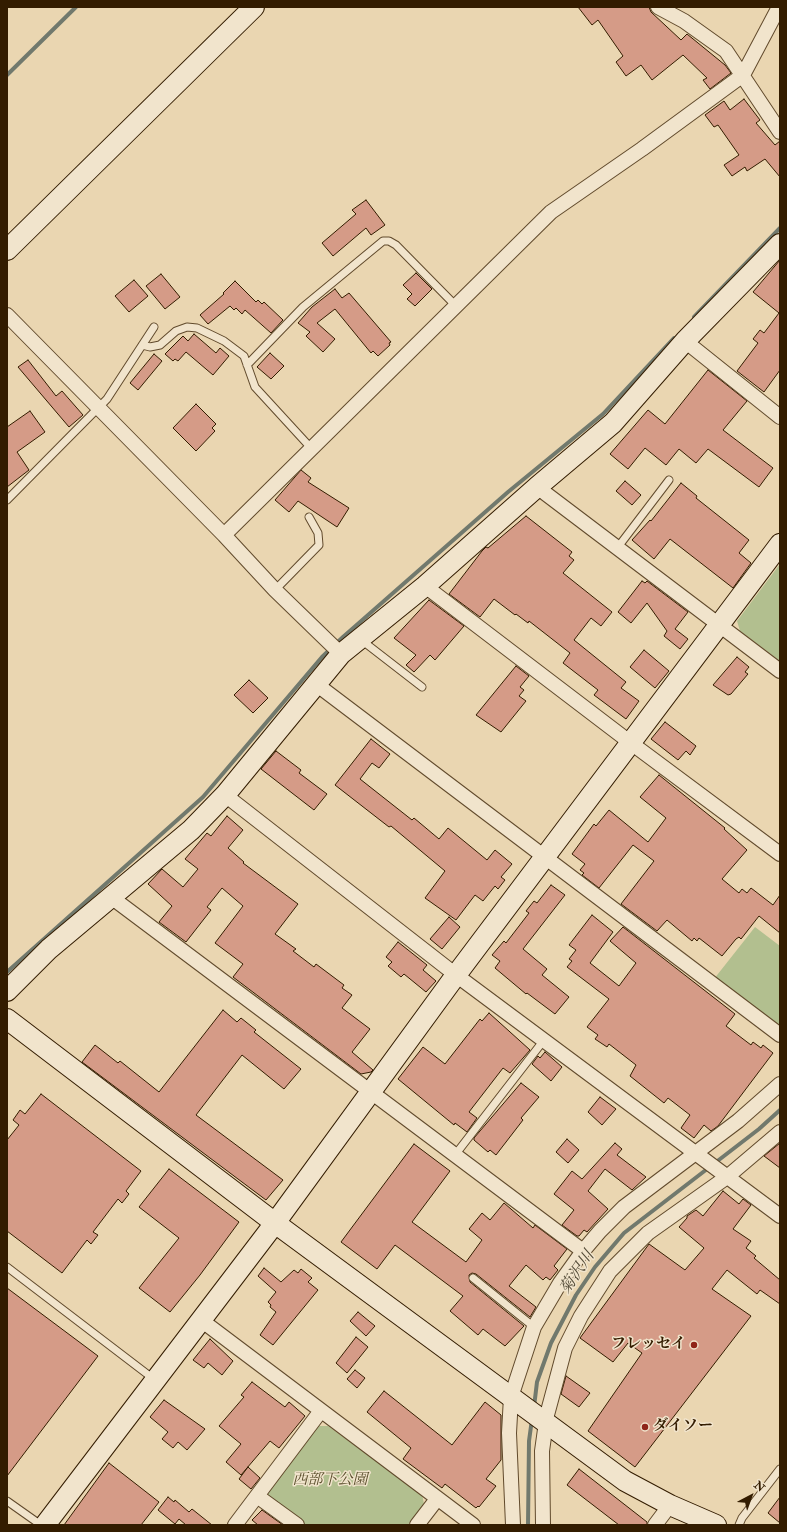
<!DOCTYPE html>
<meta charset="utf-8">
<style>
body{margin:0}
#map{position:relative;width:787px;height:1532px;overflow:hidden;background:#ead6b1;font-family:"IM FELL Double Pica",serif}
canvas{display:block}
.frame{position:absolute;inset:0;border:8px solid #331c00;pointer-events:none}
.north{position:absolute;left:731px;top:1476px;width:40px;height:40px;-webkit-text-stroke:3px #f1e4cc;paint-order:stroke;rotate:41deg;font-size:11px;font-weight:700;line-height:16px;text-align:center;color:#331c00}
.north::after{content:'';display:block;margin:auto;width:14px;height:18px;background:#331c00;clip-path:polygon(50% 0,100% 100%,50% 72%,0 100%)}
</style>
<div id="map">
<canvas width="787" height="1532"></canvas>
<div class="frame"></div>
<div class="north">N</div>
</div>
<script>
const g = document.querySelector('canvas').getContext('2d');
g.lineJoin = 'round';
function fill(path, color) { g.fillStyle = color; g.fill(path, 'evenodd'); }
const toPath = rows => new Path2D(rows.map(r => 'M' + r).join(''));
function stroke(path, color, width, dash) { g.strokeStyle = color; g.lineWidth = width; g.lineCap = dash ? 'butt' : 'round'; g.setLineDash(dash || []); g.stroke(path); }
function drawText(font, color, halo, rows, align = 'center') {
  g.font = font + ' "IM FELL Double Pica","Noto Serif JP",serif'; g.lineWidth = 3; g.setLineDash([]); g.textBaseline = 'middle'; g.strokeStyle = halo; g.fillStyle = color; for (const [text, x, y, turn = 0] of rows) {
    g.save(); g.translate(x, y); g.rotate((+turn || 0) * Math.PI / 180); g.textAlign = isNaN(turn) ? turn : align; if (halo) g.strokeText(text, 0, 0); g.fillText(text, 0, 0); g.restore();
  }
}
fill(toPath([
 [780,564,780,661,740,631,737,621],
 [755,927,780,946,780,1028,714,979],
 [318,1426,328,1426,422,1494,424,1504,408,1525,303,1525,269,1500,267,1493]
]), '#b2bf8f');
stroke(toPath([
 [7,75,76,7],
 [694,317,780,228],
 [7,972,203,797,322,657,343,637,508,492,603,414,674,338],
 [534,1407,537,1382,551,1343,576,1295,595,1267,624,1233,759,1129,780,1110],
 [528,1525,529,1441,532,1419]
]), '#71796d', 4);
const building = toPath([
 [578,7,649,7,651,12,681,40,687,34,725,65,731,73,710,89,703,80,707,78,683,55,652,80,641,65,626,76,616,62,623,56,598,20,592,25,578,7],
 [744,99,760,120,756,123,775,145,780,141,780,177,765,159,747,171,745,167,732,176,724,165,739,155,718,125,714,127,705,115,724,101,730,110,744,99],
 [366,200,385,225,371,235,366,228,333,256,322,243,356,214,352,210,366,200],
 [780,260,780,370,764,392,737,371,758,343,753,339,760,330,764,333,779,313,753,292,780,260],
 [416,273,432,289,415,306,407,299,412,294,403,285,416,273],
 [161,274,180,297,165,309,146,286,161,274],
 [134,280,148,296,129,312,115,296,134,280],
 [235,281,256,302,258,300,262,304,264,302,283,320,271,333,245,310,242,314,236,308,234,310,230,306,208,324,200,315,224,294,223,293,235,281],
 [335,289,342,298,349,293,391,342,389,343,390,345,378,356,373,351,371,353,335,309,317,323,335,339,323,352,306,336,310,332,298,323,312,307,335,289],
 [194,334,216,353,220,348,229,356,213,375,186,352,178,361,175,359,173,361,165,354,183,336,188,341,194,334],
 [270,353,284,366,271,379,257,367,270,353],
 [154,354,162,361,138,390,130,383,154,354],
 [28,360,56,396,62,391,83,415,69,427,18,367,28,360],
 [708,370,747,401,723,430,773,468,759,487,708,449,696,463,679,449,666,465,645,448,628,469,610,454,648,410,665,424,708,370],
 [196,404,216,424,212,428,215,431,196,451,173,428,196,404],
 [30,411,45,432,17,452,29,470,7,487,7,427,30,411],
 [301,470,311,478,308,482,349,508,337,527,298,501,289,512,275,500,301,470],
 [625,481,641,495,632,505,616,491,625,481],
 [681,483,697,496,696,498,749,540,739,553,751,563,733,588,670,539,654,559,632,540,650,520,651,521,681,483],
 [526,516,572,552,569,556,574,560,563,573,612,612,601,626,591,618,574,640,626,682,621,688,639,701,626,719,594,695,598,690,563,663,570,653,529,621,528,623,516,614,515,615,494,599,480,617,449,594,482,551,486,547,488,548,526,516],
 [642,581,645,583,647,581,688,612,675,629,688,639,680,649,664,636,667,631,647,603,631,623,618,612,642,581],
 [429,600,464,626,435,660,430,655,414,672,406,665,416,655,394,638,429,600],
 [644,650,669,671,655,688,630,667,644,650],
 [737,657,749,667,745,672,748,674,731,694,728,695,713,685,737,657],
 [516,666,529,676,520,687,524,690,519,696,526,701,501,732,476,715,516,666],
 [249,680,268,698,253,713,234,695,249,680],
 [665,722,696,746,690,755,686,751,678,760,651,739,665,722],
 [371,739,390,754,379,768,372,763,360,779,412,820,414,818,439,839,448,828,487,860,495,850,512,864,501,877,505,880,498,889,495,886,483,901,475,895,456,920,425,898,445,871,391,826,389,827,335,785,371,739],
 [276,751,301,770,299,773,327,794,314,810,261,769,276,751],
 [659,775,725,828,724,829,747,850,722,879,739,893,742,889,747,893,751,888,773,905,780,895,780,933,759,916,741,939,739,937,736,939,722,956,699,938,697,941,694,938,692,941,667,920,657,931,621,904,654,861,633,845,599,888,582,875,584,873,580,870,585,864,572,854,594,824,596,826,609,810,648,842,666,818,640,797,659,775],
 [227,816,243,830,228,848,244,862,243,863,298,904,275,934,296,949,293,951,314,967,316,964,344,985,342,988,352,995,342,1008,370,1029,352,1052,373,1070,371,1072,361,1074,233,977,243,964,215,943,243,906,222,888,207,907,211,910,186,942,159,922,172,906,148,884,162,869,183,887,198,869,185,859,207,833,211,836,227,816],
 [551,885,565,895,523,949,547,969,542,975,569,997,555,1014,527,993,526,994,495,968,500,961,492,955,504,941,506,943,529,913,526,911,534,901,537,903,551,885],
 [592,915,613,932,590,963,619,986,636,963,610,941,623,927,735,1014,726,1026,751,1045,753,1042,761,1048,763,1045,773,1053,718,1126,711,1131,704,1125,694,1138,681,1128,690,1115,668,1098,664,1103,630,1076,636,1065,609,1044,607,1047,595,1039,598,1035,587,1027,609,999,567,967,572,961,569,959,576,950,569,945,592,915],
 [449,917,460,927,442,949,430,939,449,917],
 [398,942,427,965,423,970,436,981,426,992,404,974,401,977,388,966,392,962,386,957,398,942],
 [223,1010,237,1022,241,1018,256,1030,254,1032,301,1069,284,1089,242,1055,196,1115,283,1180,266,1200,82,1062,95,1045,118,1063,120,1061,159,1092,223,1010],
 [489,1013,530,1050,510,1073,503,1068,469,1112,477,1118,467,1132,455,1123,454,1125,398,1079,423,1047,445,1064,480,1019,482,1021,489,1013],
 [545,1052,562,1067,551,1081,532,1064,538,1056,540,1058,545,1052],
 [521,1083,539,1097,521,1118,523,1120,496,1155,490,1150,488,1152,474,1140,474,1138,521,1083],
 [41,1094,141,1171,126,1191,129,1194,122,1203,118,1199,93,1232,98,1235,91,1244,87,1240,62,1273,7,1231,7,1140,19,1125,13,1120,20,1110,25,1114,41,1094],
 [600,1097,616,1109,602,1125,588,1112,600,1097],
 [567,1139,579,1150,568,1163,556,1152,567,1139],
 [615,1143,622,1149,617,1155,646,1177,632,1190,605,1169,588,1191,608,1209,587,1232,584,1230,579,1236,577,1236,562,1225,574,1210,554,1194,572,1171,582,1179,615,1143],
 [780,1143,780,1168,764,1156,780,1143],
 [414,1144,450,1171,412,1222,466,1262,482,1240,469,1229,482,1213,490,1220,504,1203,533,1228,535,1225,567,1249,554,1266,558,1270,550,1280,546,1277,543,1280,526,1265,509,1286,536,1307,530,1317,476,1274,472,1273,469,1275,470,1282,524,1326,505,1346,483,1329,478,1335,450,1311,463,1296,395,1245,377,1269,341,1242,414,1144],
 [169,1169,239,1222,200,1275,170,1312,139,1288,179,1238,139,1207,169,1169],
 [723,1191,739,1204,743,1199,751,1205,733,1229,751,1241,746,1248,756,1256,754,1258,780,1280,780,1304,760,1290,757,1294,727,1270,712,1289,751,1316,635,1467,588,1431,642,1353,628,1343,613,1362,580,1338,649,1244,685,1270,704,1248,679,1227,687,1218,687,1216,696,1210,703,1216,723,1191],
 [264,1268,281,1282,294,1270,298,1273,301,1269,312,1278,308,1282,318,1290,273,1345,260,1335,276,1312,270,1307,271,1305,268,1302,276,1292,258,1276,264,1268],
 [7,1288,98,1356,7,1476,7,1288],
 [358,1312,375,1326,366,1336,350,1321,358,1312],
 [356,1337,368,1347,347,1373,336,1363,356,1337],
 [210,1339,233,1361,222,1375,208,1363,204,1368,193,1360,210,1339],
 [355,1370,365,1378,357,1388,347,1379,355,1370],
 [566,1376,590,1393,579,1407,561,1394,566,1376],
 [252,1382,285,1407,289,1402,305,1416,279,1448,270,1441,241,1475,226,1462,241,1444,219,1426,244,1397,241,1395,252,1382],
 [384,1391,452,1445,485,1402,501,1415,501,1460,486,1479,496,1486,479,1507,478,1506,476,1508,445,1484,442,1488,403,1459,411,1448,367,1412,384,1391],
 [164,1400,205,1429,187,1450,178,1442,173,1448,162,1439,168,1432,150,1417,164,1400],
 [109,1463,159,1502,141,1525,64,1525,109,1463],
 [248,1467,260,1478,251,1489,239,1479,248,1467],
 [579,1469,647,1522,647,1525,619,1525,567,1485,579,1469],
 [168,1497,174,1502,175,1500,189,1512,192,1509,212,1525,186,1525,179,1519,175,1524,158,1510,168,1497],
 [780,1497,780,1523,768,1513,780,1497],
 [262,1510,283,1525,258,1525,252,1520,262,1510]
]);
fill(building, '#d59b87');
stroke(building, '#331c00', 1);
const lane = toPath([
 [142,345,150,347,160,345,176,331,187,327,197,328,224,341,244,356,255,387,311,448],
 [247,365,303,307,383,241,389,241,396,245,456,306],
 [7,500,107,399,154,327],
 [618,547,669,480],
 [275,590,319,545,318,533,309,517],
 [360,639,422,687],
 [455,1155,544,1040],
 [7,1267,155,1380],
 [473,1278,534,1327],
 [7,1501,41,1525],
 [739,1525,742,1518,780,1469]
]);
const street = toPath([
 [658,7,684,21,726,51,780,132],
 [7,315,224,535,275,590,341,654],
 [685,341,780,417],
 [537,487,780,671],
 [224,535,551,212,642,149,743,75,779,7],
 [425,586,631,743,780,854],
 [316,684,780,1035],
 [225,795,456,975,780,1216],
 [111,897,583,1251],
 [201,1320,473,1525],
 [257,1496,297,1525],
 [235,1525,320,1412],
 [417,1525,437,1499],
 [513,1525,509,1433,511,1397,534,1327,560,1283,583,1251,600,1231,624,1207,738,1121,780,1084],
 [543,1525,542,1451,547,1415,565,1348,581,1316,610,1271,648,1233,727,1177,780,1132],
 [655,1525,670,1505]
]);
const secondary = toPath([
 [7,250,254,7],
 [7,991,49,949,191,830,225,795,341,654,425,586,537,487,613,423,685,341,780,244],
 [7,1019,275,1223,625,1481,670,1505,716,1525],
 [45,1525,275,1223,456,975,780,544]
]);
stroke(lane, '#614a2c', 9);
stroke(street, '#614a2c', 16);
stroke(secondary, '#331c00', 22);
stroke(lane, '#f1e4cc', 7);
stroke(street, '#f1e4cc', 14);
stroke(secondary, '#f1e4cc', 20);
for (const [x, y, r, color] of [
 [694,1345,4,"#8f2418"],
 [645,1427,4,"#8f2418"]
]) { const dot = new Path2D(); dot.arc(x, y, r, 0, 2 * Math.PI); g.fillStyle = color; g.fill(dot); stroke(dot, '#f1e4cc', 1.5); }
drawText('bold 15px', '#331c00', '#f1e4cc', [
 ["フレッセイ",686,1345],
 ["ダイソー",653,1427,"left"]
], 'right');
drawText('italic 15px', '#594d2b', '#f1e4cc', [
 ["西部下公園",330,1481]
]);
drawText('italic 16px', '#524a37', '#f1e4cc', [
 ["菊沢川",578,1273,-56]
]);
</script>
